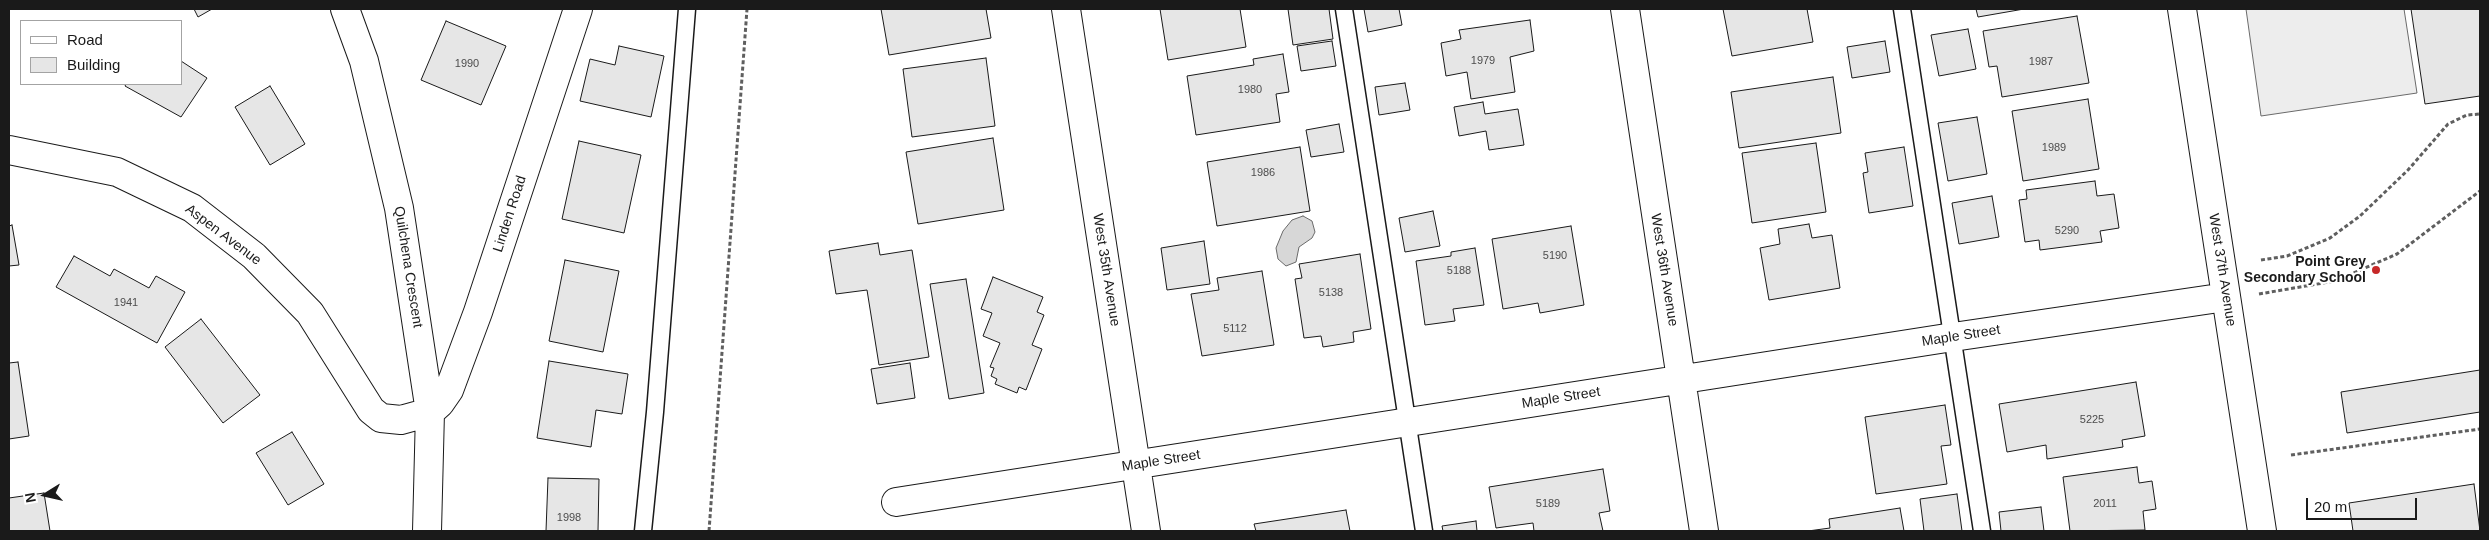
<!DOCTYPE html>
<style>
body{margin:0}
#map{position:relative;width:2489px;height:540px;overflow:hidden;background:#fff;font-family:Helvetica,sans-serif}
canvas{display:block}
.frame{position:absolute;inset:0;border:10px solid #1a1a1a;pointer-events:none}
.legend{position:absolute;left:20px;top:20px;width:162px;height:65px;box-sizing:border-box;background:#fff;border:1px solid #a3a3a3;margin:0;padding:6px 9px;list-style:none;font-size:15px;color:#1a1a1a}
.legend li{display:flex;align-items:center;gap:10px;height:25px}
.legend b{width:25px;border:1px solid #a3a3a3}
.north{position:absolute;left:20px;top:470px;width:50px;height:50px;-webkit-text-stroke:4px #fff;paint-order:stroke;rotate:260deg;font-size:14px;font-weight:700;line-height:20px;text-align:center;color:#1a1a1a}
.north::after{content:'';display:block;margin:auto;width:18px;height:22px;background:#1a1a1a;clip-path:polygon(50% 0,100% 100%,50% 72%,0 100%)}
.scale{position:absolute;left:2306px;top:498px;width:111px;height:22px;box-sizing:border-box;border:2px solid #1a1a1a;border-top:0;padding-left:6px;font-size:15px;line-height:18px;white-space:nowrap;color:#1a1a1a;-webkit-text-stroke:4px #fff;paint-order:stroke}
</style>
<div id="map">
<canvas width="2489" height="540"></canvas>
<div class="frame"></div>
<ul class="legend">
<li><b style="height:6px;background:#fff"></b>Road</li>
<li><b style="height:14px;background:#e6e6e6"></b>Building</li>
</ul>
<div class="north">N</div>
<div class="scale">20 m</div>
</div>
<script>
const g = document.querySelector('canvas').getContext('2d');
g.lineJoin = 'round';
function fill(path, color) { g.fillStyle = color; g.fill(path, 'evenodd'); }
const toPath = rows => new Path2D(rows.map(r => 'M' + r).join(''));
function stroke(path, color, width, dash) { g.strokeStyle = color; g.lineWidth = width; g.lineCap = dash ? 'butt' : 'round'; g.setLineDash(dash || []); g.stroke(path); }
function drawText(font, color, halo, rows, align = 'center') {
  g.font = font + ' Helvetica,sans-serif'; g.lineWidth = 4; g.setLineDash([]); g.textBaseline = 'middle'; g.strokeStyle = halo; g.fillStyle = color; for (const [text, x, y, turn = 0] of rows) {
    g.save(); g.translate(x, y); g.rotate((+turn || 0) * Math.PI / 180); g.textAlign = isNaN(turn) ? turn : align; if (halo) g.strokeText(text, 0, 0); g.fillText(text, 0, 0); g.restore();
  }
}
const built = toPath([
 [2246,9,2404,9,2417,93,2261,116,2246,9]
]);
fill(built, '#ededed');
stroke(built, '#6a6a6a', 1);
const water = toPath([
 [1303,216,1312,221,1315,232,1312,238,1299,247,1296,262,1286,266,1278,259,1276,248,1283,231,1292,220,1303,216]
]);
fill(water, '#d7d7d7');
stroke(water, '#6a6a6a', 1);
const building = toPath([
 [194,9,212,9,198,17,194,9],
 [881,9,986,9,991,38,889,55,881,9],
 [1160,9,1240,9,1246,47,1168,60,1160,9],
 [1288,9,1329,9,1333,39,1293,45,1288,9],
 [1364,9,1399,9,1402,25,1368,32,1364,9],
 [1723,9,1807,9,1813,42,1732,56,1723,9],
 [1976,9,2024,9,1978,17,1976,9],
 [2411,9,2480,9,2480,96,2425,104,2411,9],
 [2077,16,2089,83,2002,97,1997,66,1989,67,1983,31,2077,16],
 [1530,20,1534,51,1510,57,1515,92,1471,99,1467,72,1446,76,1441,43,1461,39,1459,30,1530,20],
 [446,21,506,46,481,105,421,80,446,21],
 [1968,29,1976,69,1939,76,1931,35,1968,29],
 [1332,41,1336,66,1301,71,1297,46,1332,41],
 [1885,41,1890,72,1852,78,1847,47,1885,41],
 [619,46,664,56,651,117,580,101,590,59,615,65,619,46],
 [1283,54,1289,92,1276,94,1280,122,1196,135,1187,76,1254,65,1253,59,1283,54],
 [986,58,995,126,912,137,903,69,986,58],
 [181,61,207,78,181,117,125,86,126,84,181,84,181,61],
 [1833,77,1841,133,1739,148,1731,92,1833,77],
 [1405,83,1410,110,1379,115,1375,87,1405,83],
 [270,86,305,144,270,165,235,107,270,86],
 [2088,99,2099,169,2023,181,2012,111,2088,99],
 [1483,102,1485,114,1518,109,1524,145,1489,150,1486,131,1459,136,1454,107,1483,102],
 [1977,117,1987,174,1948,181,1938,123,1977,117],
 [1339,124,1344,152,1311,157,1306,130,1339,124],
 [993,138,1004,210,918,224,906,152,993,138],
 [579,141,641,155,624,233,562,219,579,141],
 [1816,143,1826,212,1752,223,1742,153,1816,143],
 [1300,147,1310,211,1217,226,1207,162,1300,147],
 [1904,147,1913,206,1869,213,1863,173,1868,172,1865,153,1904,147],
 [2095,181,2097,196,2114,194,2119,228,2100,231,2102,242,2040,250,2039,240,2025,242,2019,200,2027,199,2026,190,2095,181],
 [1992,196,1999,237,1959,244,1952,203,1992,196],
 [1433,211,1440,246,1405,252,1399,218,1433,211],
 [1809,224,1812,238,1832,235,1840,288,1769,300,1760,248,1780,244,1778,229,1809,224],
 [12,225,19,265,9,266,9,226,12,225],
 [1571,226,1584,305,1540,313,1538,303,1503,309,1492,239,1571,226],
 [1204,241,1210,284,1167,290,1161,248,1204,241],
 [878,243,880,255,912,250,929,357,879,365,867,290,836,294,829,251,878,243],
 [1475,248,1484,305,1453,309,1455,321,1425,325,1416,261,1451,256,1451,252,1475,248],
 [1360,254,1371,329,1353,332,1354,342,1323,347,1321,336,1304,338,1295,279,1302,278,1299,264,1360,254],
 [74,256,110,276,114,269,149,288,156,276,185,292,157,343,56,287,74,256],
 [565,260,619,271,603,352,549,341,565,260],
 [1262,271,1274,345,1202,356,1191,294,1219,290,1217,278,1262,271],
 [993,277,1043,297,1037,312,1044,315,1032,345,1042,349,1026,390,1019,387,1017,393,995,384,997,379,991,376,994,368,990,367,1000,343,983,336,992,313,981,309,993,277],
 [966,279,984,393,949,399,930,284,966,279],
 [201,319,260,395,223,423,165,347,201,319],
 [549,361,628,374,622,414,596,410,591,447,537,438,549,361],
 [18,362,29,436,9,439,9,363,18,362],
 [910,363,915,398,877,404,871,369,910,363],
 [2480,370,2480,412,2347,433,2341,392,2480,370],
 [2136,382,2145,436,2122,440,2123,447,2047,459,2046,445,2007,452,1999,404,2136,382],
 [1945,405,1951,445,1941,446,1947,484,1876,494,1865,417,1945,405],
 [292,432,324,484,288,505,256,453,292,432],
 [2137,467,2139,483,2152,481,2156,509,2143,511,2145,530,2070,531,2063,477,2137,467],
 [1603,469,1610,511,1599,513,1603,531,1534,531,1533,523,1496,528,1489,487,1603,469],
 [548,478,599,479,598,531,546,531,548,478],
 [2474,484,2480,531,2353,531,2349,503,2474,484],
 [44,493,50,531,9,531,9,498,44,493],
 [1957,494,1962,531,1924,531,1920,499,1957,494],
 [2041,507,2044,531,2001,531,1999,512,2041,507],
 [1900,508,1904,531,1808,531,1830,528,1829,519,1900,508],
 [1346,510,1350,531,1256,531,1254,524,1346,510],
 [1476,521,1477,531,1443,531,1442,526,1476,521]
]);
fill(building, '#e6e6e6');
stroke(building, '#1a1a1a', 1);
const lane = toPath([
 [1344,9,1424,531],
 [1902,9,1982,531],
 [643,531,655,412,687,9]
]);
const street = toPath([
 [345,9,364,61,399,208,430,412,427,531],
 [1066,9,1146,531],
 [1625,9,1704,531],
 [2182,9,2262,531],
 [9,150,117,172,192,208,254,256,310,313,371,410,381,418,401,420,430,412,440,403,449,390,478,312,578,9],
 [896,502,1953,337,2226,297]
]);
stroke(lane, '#1a1a1a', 19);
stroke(street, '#1a1a1a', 30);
stroke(toPath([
 [2261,260,2287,256,2330,238,2360,216,2408,170,2448,124,2467,115,2480,114],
 [2259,294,2335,281,2397,254,2480,191],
 [2291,455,2480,429],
 [709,531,747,9]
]), '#5f5f5f', 3, [4, 2.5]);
stroke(lane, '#fff', 16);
stroke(street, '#fff', 28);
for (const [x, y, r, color] of [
 [2376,270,5,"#c62828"]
]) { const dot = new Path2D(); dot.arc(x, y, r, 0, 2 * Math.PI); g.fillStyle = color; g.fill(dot); stroke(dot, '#fff', 2); }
drawText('11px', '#4d4d4d', null, [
 ["1979",1483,61],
 ["1987",2041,62],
 ["1990",467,64],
 ["1980",1250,90],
 ["1989",2054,148],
 ["1986",1263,173],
 ["5290",2067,231],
 ["5190",1555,256],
 ["5188",1459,271],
 ["5138",1331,293],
 ["1941",126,303],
 ["5112",1235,329],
 ["5225",2092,420],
 ["5189",1548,504],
 ["2011",2105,504],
 ["1998",569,518]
]);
drawText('14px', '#1a1a1a', '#fff', [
 ["Linden Road",510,214,-72],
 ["Aspen Avenue",223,235,37],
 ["Quilchena Crescent",408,267,81],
 ["West 35th Avenue",1106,270,81],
 ["West 36th Avenue",1664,270,81],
 ["West 37th Avenue",2222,270,81],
 ["Maple Street",1961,336,-9],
 ["Maple Street",1561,398,-9],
 ["Maple Street",1161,461,-9]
]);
drawText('bold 14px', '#1a1a1a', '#fff', [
 ["Point Grey",2366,262],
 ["Secondary School",2366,278]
], 'right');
</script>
